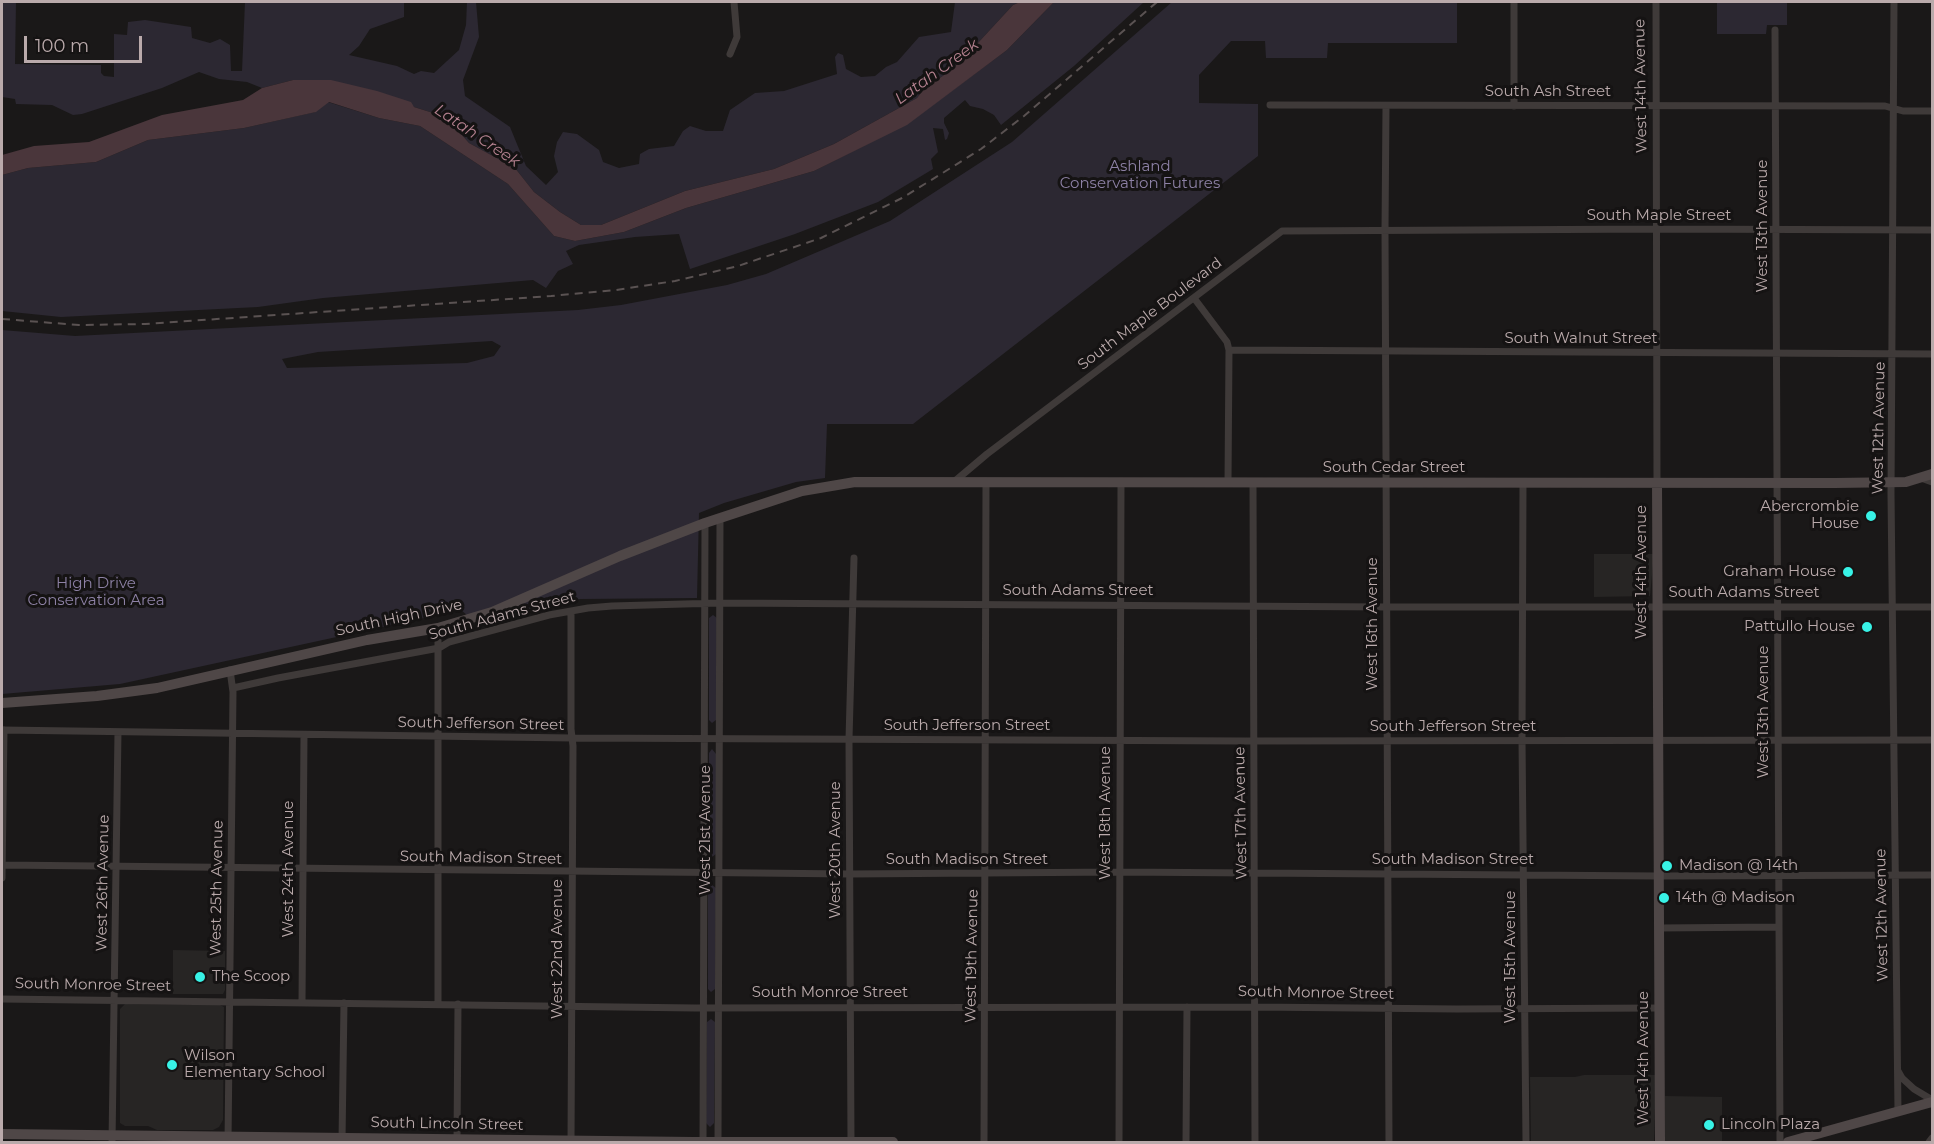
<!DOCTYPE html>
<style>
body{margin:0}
#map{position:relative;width:1934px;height:1144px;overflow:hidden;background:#1a1818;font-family:Montserrat,sans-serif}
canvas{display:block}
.frame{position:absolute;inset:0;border:3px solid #baaaab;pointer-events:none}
.scale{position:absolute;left:24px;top:36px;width:118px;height:27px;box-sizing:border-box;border:3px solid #baaaab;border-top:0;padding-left:8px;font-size:18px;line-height:21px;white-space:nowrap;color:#baaaab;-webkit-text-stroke:4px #151313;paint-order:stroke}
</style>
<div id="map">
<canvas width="1934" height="1144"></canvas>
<div class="frame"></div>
<div class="scale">100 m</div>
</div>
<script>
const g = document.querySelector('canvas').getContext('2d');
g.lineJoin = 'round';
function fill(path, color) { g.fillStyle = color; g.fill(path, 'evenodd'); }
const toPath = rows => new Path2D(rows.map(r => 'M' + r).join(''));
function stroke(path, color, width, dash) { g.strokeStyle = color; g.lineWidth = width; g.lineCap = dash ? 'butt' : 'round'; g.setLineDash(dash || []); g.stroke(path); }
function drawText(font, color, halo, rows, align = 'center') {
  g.font = font + ' Montserrat,sans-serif'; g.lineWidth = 6; g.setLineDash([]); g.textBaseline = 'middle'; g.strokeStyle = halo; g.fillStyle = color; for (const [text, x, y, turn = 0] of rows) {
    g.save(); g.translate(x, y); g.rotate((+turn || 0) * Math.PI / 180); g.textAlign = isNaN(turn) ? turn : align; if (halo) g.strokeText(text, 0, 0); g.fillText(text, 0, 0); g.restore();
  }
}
fill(toPath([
 [1594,554,1654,554,1650,596,1594,597],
 [173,950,225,951,225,990,223,994,173,994],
 [125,1004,220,1005,224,1007,223,1120,219,1127,213,1130,157,1130,148,1126,125,1126,120,1123,120,1009],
 [1584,1075,1656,1075,1654,1142,1531,1142,1530,1077,1575,1077],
 [1665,1096,1722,1097,1722,1142,1665,1142]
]), '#272524');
fill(toPath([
 [2,2,16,2,15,64,101,65,101,73,104,76,114,77,114,34,127,35,128,22,145,20,191,27,192,38,210,43,220,39,230,45,231,71,242,71,245,2,404,2,404,17,370,29,359,46,349,55,397,66,414,74,421,71,434,73,459,50,466,25,467,2,476,2,479,37,463,80,465,96,510,127,526,166,546,185,558,172,554,156,557,142,563,132,577,134,599,150,603,162,619,168,639,164,640,154,649,149,674,146,683,131,690,126,706,131,723,131,730,110,755,93,784,91,837,74,835,57,838,53,843,55,846,69,861,77,875,76,886,67,897,62,919,37,951,32,955,2,1020,2,1013,5,964,58,951,70,923,90,917,98,834,144,774,169,685,191,601,225,581,225,560,212,534,192,515,168,469,143,446,117,414,107,293,80,262,88,247,82,219,79,199,72,162,88,82,114,73,115,52,105,16,104,15,99,2,97],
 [1054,2,1144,2,1074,66,1001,125,994,115,983,109,970,106,965,100,944,118,944,123,949,133,947,139,945,140,943,129,933,128,938,152,931,159,933,169,878,202,795,234,690,269,679,234,635,237,579,245,566,251,573,264,558,271,546,288,533,280,323,298,258,307,61,317,2,311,2,175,28,168,96,162,148,140,244,128,315,112,328,102,379,118,420,126,508,184,554,236,575,241,624,232,686,208,814,171,907,124,1007,50],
 [1172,2,1457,2,1457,43,1328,43,1327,58,1266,58,1265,41,1231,41,1199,75,1199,103,1258,104,1258,156,913,424,827,424,825,478,796,482,724,503,699,513,697,598,580,599,480,626,461,610,120,684,2,694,2,330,75,336,578,310,621,305,727,285,766,274,890,221,1012,142],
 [492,341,501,346,494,356,467,363,287,368,282,359,318,352],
 [1717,2,1838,2,1787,3,1787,25,1767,25,1766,34,1717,34],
 [713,615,717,618,716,720,712,723,709,720,709,618],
 [712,749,716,754,716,854,711,858,708,854,709,753],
 [712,885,716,888,715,989,711,992,708,989,708,888],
 [711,1019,715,1022,714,1123,710,1127,706,1123,707,1022]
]), '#2c2832');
fill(toPath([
 [1020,2,1054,2,1007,50,907,125,814,171,686,208,624,232,575,241,554,236,508,184,420,126,379,118,329,102,316,112,244,128,148,140,96,162,28,168,2,175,2,155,34,146,89,142,162,115,243,100,262,88,293,80,331,80,377,91,411,102,414,107,446,117,469,143,515,168,534,192,560,212,581,225,601,225,685,191,774,169,834,144,917,98,923,90,951,70,964,58,1013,5]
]), '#4a363b');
stroke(toPath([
 [1656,2,1657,483],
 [1894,2,1891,493,1898,1112],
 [1775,30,1780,1142],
 [730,54,737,37,734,2],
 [1270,105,1885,106,1903,111,1932,111],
 [1386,106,1385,230,1389,1142],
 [1514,106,1514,2],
 [1194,298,1227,342,1229,350,1228,482],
 [1229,350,1932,354],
 [1921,478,1932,482],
 [955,481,987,454,1282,231,1658,229,1932,230],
 [1253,482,1255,1142],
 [1523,484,1522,740,1526,1142],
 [571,611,571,729,573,746,571,1142],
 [233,688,278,678,439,648,449,642,549,615,588,608,612,606,720,603,1386,607,1932,607],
 [2,730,572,738,1246,741,1932,740],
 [2,865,850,874,1119,872,1659,876,1932,875],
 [2,878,4,730],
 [1659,928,1778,927],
 [2,999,695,1008,1255,1007,1457,1009,1659,1008],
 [302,1003,304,735],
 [438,1004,438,628],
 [1898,1071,1902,1078,1914,1089,1929,1098,1932,1104],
 [342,1140,344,1003],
 [112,1142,118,732],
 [228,1142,233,692,230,670],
 [457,1142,458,1004],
 [703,1142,705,523],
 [718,1142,720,518],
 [851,1142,849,739,854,558],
 [984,1142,986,482],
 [1119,1142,1121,483],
 [1186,1142,1187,1007],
 [1929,1142,1932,1138]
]), '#3f3a39', 7);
stroke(toPath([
 [1657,483,1660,1142],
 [2,703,97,696,157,688,367,640,438,628,492,612,620,556,705,523,802,491,855,482,1835,483,1906,482,1932,474],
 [2,1134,693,1142,893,1142],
 [1788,1142,1932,1102]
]), '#4f4747', 10);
stroke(toPath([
 [2,319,79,325,145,324,551,296,616,290,675,281,738,266,821,238,902,198,941,174,981,149,1024,116,1157,2]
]), '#5a5252', 2, [8, 6]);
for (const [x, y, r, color] of [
 [1871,516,6,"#38f2e6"],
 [1848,572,6,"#38f2e6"],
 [1867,627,6,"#38f2e6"],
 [1667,866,6,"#38f2e6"],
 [1664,898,6,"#38f2e6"],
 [200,977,6,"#38f2e6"],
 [172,1065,6,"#38f2e6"],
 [1709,1125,6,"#38f2e6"]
]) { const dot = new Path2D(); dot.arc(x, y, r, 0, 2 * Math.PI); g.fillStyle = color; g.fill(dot); stroke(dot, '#151313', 2); }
drawText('15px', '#baaaab', '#151313', [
 ["West 14th Avenue",1641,86,-91],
 ["South Ash Street",1548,92],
 ["South Maple Street",1659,216],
 ["West 13th Avenue",1763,226,-90],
 ["South Maple Boulevard",1150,314,-37],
 ["South Walnut Street",1581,339],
 ["West 12th Avenue",1879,428,-89],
 ["South Cedar Street",1394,468],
 ["West 14th Avenue",1642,572,-90],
 ["South Adams Street",1078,591],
 ["South Adams Street",1744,593],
 ["South Adams Street",502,616,-15],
 ["South High Drive",399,618,-12],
 ["West 16th Avenue",1373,624,-90],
 ["West 13th Avenue",1764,712,-90],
 ["South Jefferson Street",481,724,1],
 ["South Jefferson Street",967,726],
 ["South Jefferson Street",1453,727],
 ["West 18th Avenue",1106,813,-90],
 ["West 17th Avenue",1241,813,-91],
 ["West 21st Avenue",706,830,-90],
 ["West 20th Avenue",836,850,-90],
 ["South Madison Street",481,858,1],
 ["South Madison Street",967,860],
 ["South Madison Street",1453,860],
 ["West 24th Avenue",289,869,-90],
 ["West 26th Avenue",103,883,-89],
 ["West 25th Avenue",217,888,-89],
 ["West 12th Avenue",1882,915,-91],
 ["West 22nd Avenue",558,949,-90],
 ["West 19th Avenue",972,956,-89],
 ["West 15th Avenue",1511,957,-90],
 ["South Monroe Street",93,985,1],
 ["South Monroe Street",830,993],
 ["South Monroe Street",1316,993,1],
 ["West 14th Avenue",1644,1058,-90],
 ["South Lincoln Street",447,1124,1]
]);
drawText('15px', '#8d81a5', '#151313', [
 ["Ashland",1140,167],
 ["Conservation Futures",1140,184],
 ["High Drive",96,584],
 ["Conservation Area",96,601]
]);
drawText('15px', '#baaaab', '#151313', [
 ["Abercrombie",1859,507,"right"],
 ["House",1859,524,"right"],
 ["Graham House",1836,572,"right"],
 ["Pattullo House",1855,627,"right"],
 ["Madison @ 14th",1679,866],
 ["14th @ Madison",1676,898],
 ["The Scoop",212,977],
 ["Wilson",184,1056],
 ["Elementary School",184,1073],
 ["Lincoln Plaza",1721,1125]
], 'left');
drawText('italic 16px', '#b4818f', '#151313', [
 ["Latah Creek",937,72,-36],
 ["Latah Creek",477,136,34]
]);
</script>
